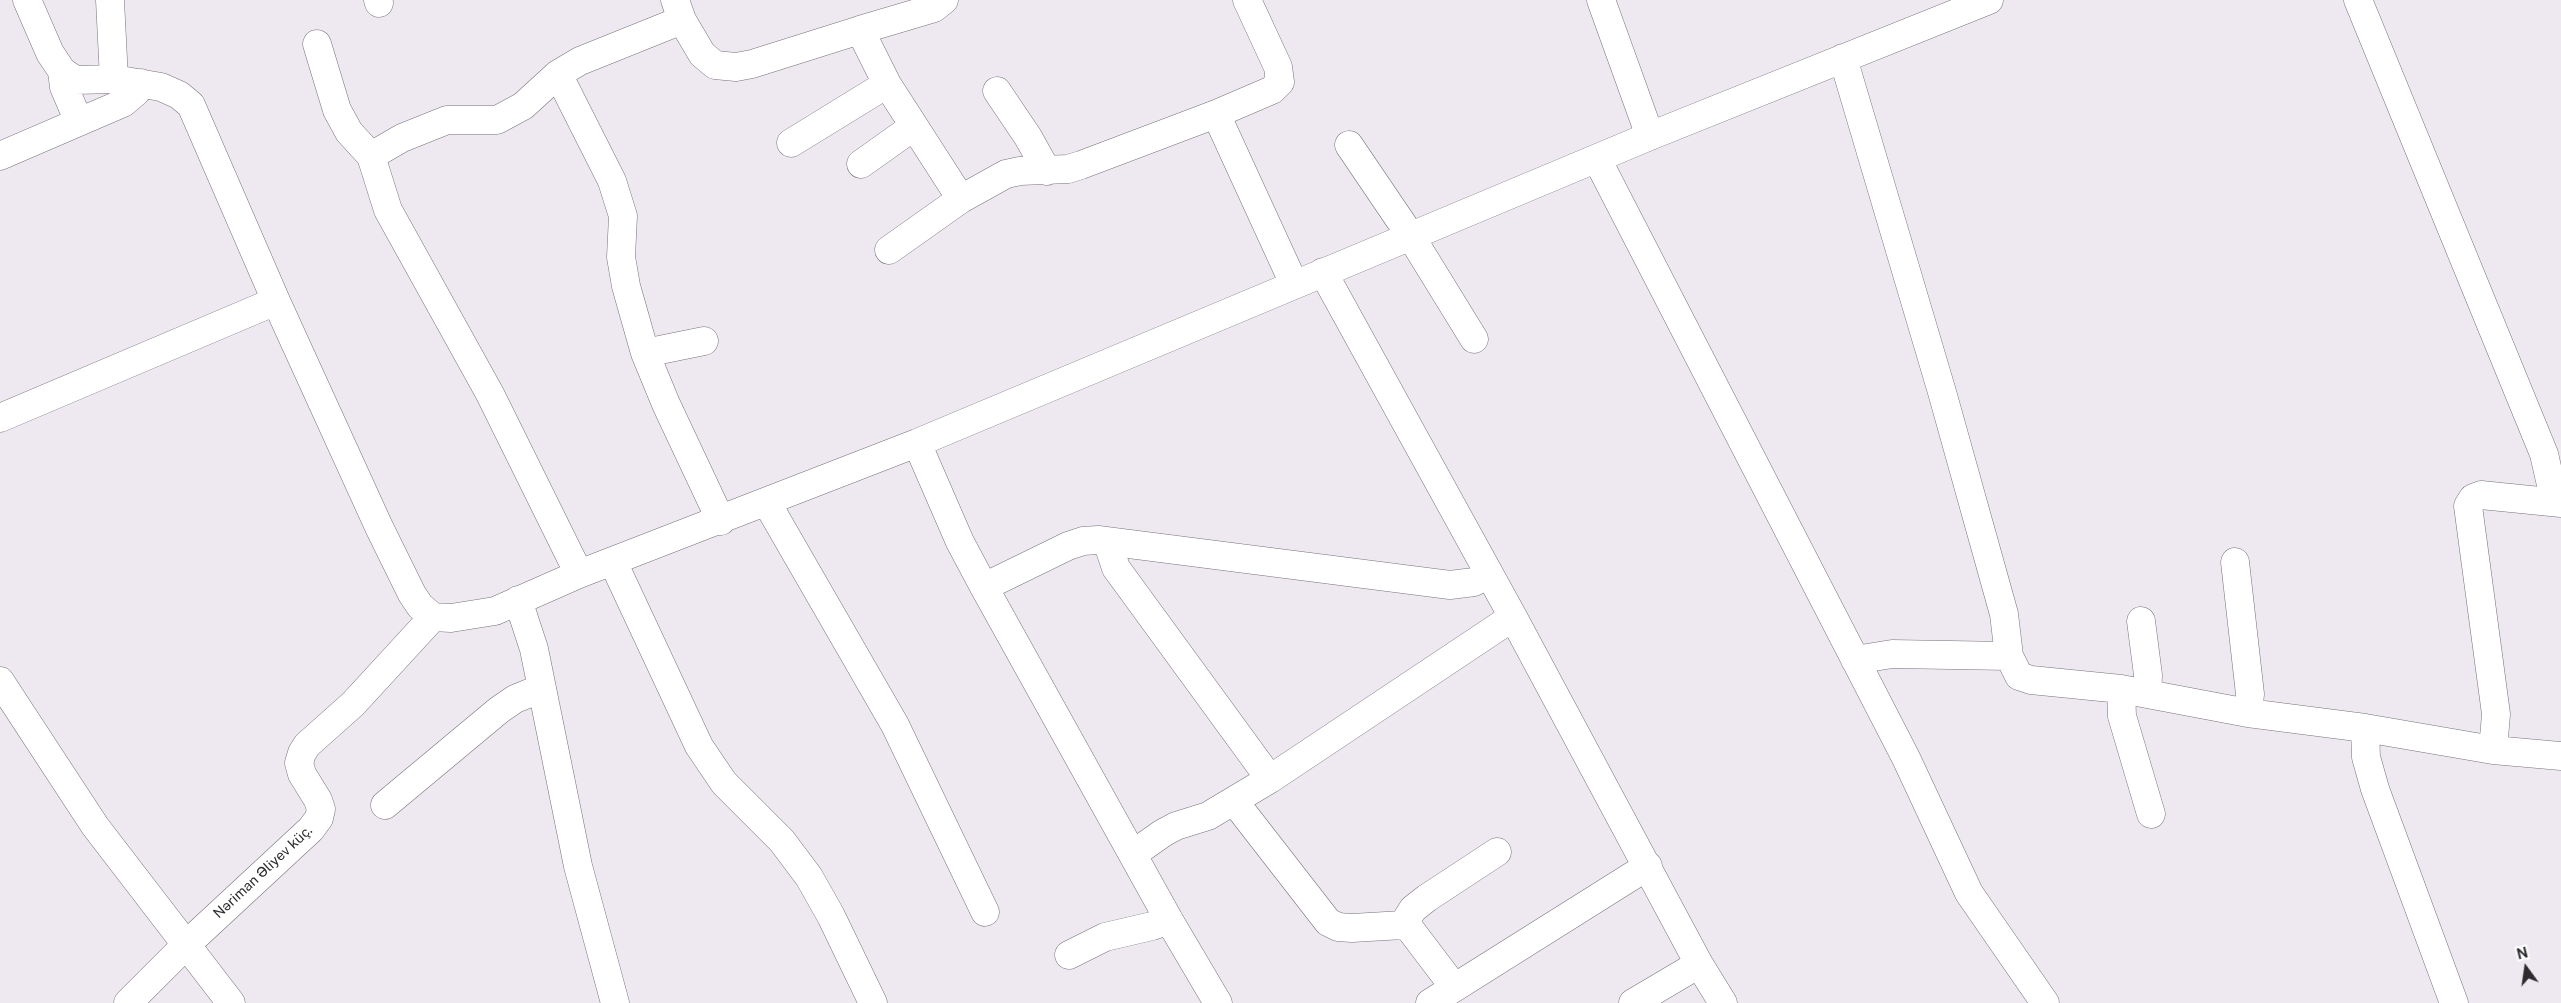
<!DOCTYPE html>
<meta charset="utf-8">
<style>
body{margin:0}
#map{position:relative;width:2561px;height:1003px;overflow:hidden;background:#eee9f1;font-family:"Public Sans",sans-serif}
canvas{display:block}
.north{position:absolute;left:2501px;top:943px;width:50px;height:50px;-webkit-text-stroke:4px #fff;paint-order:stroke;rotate:346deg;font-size:14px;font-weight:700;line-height:20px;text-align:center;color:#2d2b2e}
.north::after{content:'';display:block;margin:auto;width:18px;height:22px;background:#2d2b2e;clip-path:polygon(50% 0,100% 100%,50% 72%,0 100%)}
</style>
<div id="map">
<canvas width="2561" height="1003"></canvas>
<div class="north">N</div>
</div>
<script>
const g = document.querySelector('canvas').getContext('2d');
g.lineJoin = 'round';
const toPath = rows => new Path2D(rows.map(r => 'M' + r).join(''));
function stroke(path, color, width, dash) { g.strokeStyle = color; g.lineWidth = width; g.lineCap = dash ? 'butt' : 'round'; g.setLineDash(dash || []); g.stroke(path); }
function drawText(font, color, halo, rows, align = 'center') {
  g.font = font + ' "Public Sans",sans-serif'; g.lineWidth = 4; g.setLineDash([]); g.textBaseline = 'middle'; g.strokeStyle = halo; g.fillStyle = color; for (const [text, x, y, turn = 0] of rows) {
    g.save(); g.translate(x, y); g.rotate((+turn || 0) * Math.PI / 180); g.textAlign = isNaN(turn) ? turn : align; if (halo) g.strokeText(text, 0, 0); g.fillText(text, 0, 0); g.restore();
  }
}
const minor = toPath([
 [27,0,50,53,62,71,75,80,114,79,161,87,179,95,191,105,276,301,379,527,412,594,420,606,433,617,451,618,495,611,579,574,917,443,1650,136,1989,0],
 [110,0,114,79],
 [378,0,379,3],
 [675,0,682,20,702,54,715,65,736,67,752,64,860,30,887,84,961,199,1006,174,1020,171,1068,169,1081,165,1216,114,1272,90,1280,82,1278,67,1247,0],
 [1601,0,1650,136],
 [2358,0,2544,454,2555,502],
 [860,30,934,8,944,0],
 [317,44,337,110,349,132,371,156],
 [1843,58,1942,392,2004,614,2009,656],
 [62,71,64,87,79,122],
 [558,74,612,181,623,216,621,257,626,286,645,353,666,404,721,521],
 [997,91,1028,137,1047,171],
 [1216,114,1294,284],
 [791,143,887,84],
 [1349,145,1410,235,1474,339],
 [0,156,123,103,136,92,141,83],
 [1597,159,1906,758,1969,893,2045,1003],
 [861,164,913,127],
 [889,250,961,199],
 [1323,272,1513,617,1699,964,1723,1003],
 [645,353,704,341],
 [0,418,276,301],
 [917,443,960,542,984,587,1169,920,1218,1003],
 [767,503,895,725,985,912],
 [1107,541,1116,568,1270,779],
 [613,562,699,746,724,783,782,841,809,877,831,916,873,1003],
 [2235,562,2250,694,2248,713],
 [579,574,490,394,388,210,371,156,402,138,447,120,497,120,523,106,558,74,580,61,682,20],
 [984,587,1068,546,1083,541,1098,540,1450,585,1474,582,1489,574],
 [518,600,534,649,578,866,615,1003],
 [2141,621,2148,675,2147,694],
 [1855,660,1892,654,2009,656,2019,676,2031,680,2121,689,2248,713,2365,728,2493,750,2561,756],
 [0,681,95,826,231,1003],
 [2121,689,2122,716,2151,814],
 [2365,728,2366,757,2375,789,2454,1003],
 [2493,750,2496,714,2468,506,2473,498,2481,495,2561,503],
 [1234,801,1328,922,1338,927,1352,928,1403,925,1410,929,1454,987],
 [385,805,499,710,515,699,542,688],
 [1133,854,1163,833,1176,826,1208,816,1270,779,1513,617],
 [1403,925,1413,909,1427,898,1497,852],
 [1069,955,1105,937,1152,926,1169,920],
 [128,1003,187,944,311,829,319,818,321,809,318,800,302,774,299,763,302,753,307,745,353,704,433,617],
 [1430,1003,1648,866],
 [1633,1003,1699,964]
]);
stroke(minor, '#777279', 29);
stroke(minor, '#fff', 28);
drawText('14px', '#2d2b2e', '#fff', [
 ["Nəriman Əliyev küç.",263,872,-43]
]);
</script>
